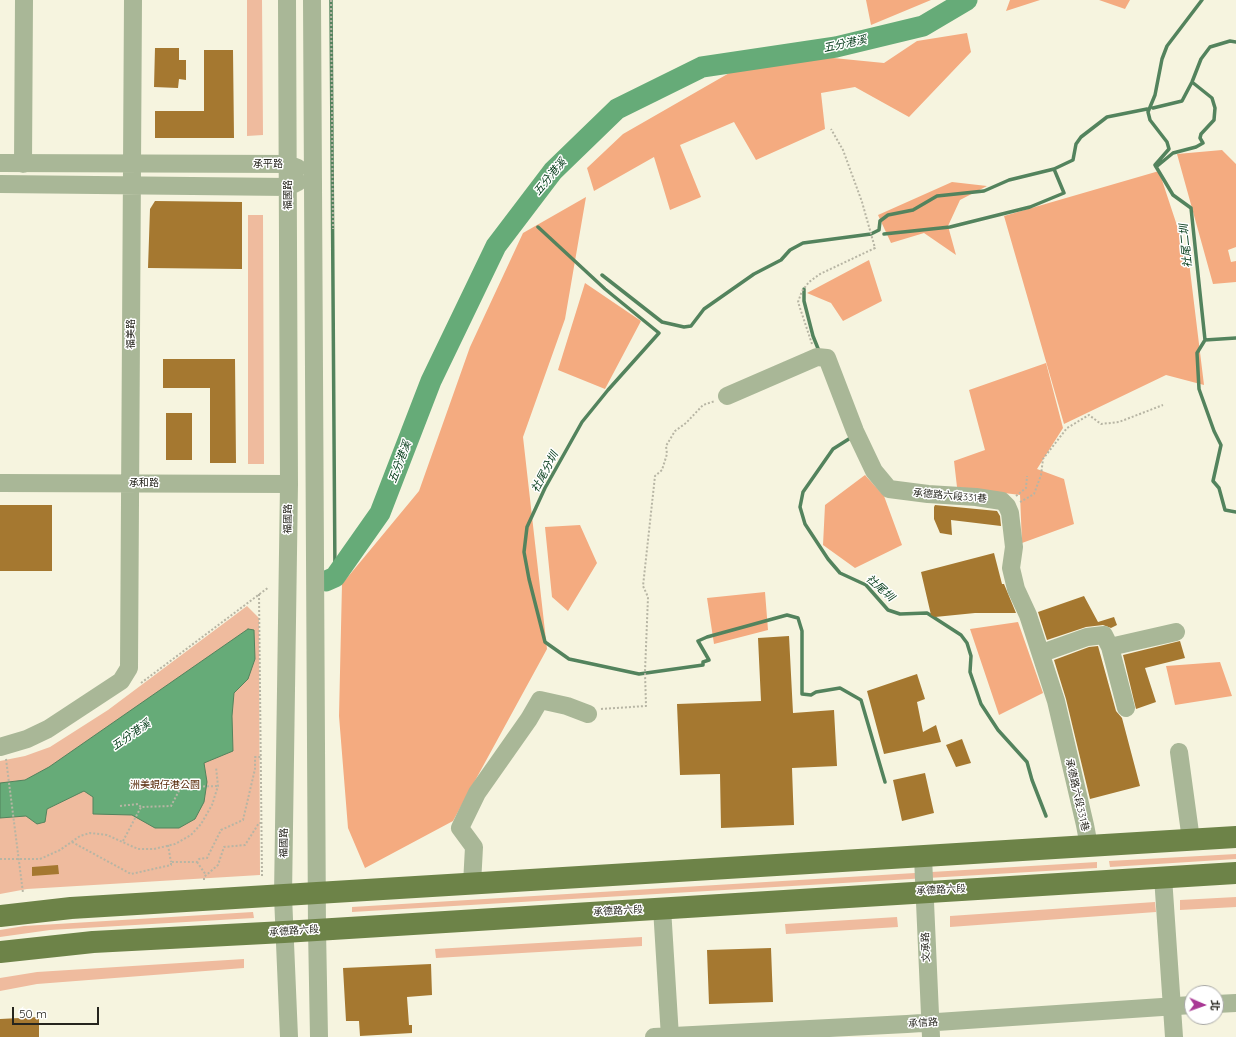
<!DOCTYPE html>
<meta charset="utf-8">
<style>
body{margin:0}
#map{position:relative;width:1236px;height:1037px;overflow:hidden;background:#f6f4df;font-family:Quicksand,"Noto Sans TC",sans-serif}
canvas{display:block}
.north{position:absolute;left:1184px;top:985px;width:40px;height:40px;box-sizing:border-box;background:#fff;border:1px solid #a8a8a5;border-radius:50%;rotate:92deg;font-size:11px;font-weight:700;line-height:16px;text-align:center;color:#26251e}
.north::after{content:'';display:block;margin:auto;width:14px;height:18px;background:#a93894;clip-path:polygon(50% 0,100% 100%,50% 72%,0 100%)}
.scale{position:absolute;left:12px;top:1007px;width:87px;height:18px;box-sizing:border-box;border:2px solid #26251e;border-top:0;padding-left:5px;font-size:12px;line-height:14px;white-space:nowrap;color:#26251e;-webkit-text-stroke:3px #fff;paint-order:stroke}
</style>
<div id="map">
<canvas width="1236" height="1037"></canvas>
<div class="north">北</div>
<div class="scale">50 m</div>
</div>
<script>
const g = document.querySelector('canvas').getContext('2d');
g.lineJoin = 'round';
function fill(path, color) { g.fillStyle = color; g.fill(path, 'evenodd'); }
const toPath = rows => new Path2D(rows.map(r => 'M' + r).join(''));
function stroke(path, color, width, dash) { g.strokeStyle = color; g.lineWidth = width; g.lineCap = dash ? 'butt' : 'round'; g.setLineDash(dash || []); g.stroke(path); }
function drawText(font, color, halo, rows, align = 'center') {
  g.font = font + ' Quicksand,"Noto Sans TC",sans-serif'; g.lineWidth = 3; g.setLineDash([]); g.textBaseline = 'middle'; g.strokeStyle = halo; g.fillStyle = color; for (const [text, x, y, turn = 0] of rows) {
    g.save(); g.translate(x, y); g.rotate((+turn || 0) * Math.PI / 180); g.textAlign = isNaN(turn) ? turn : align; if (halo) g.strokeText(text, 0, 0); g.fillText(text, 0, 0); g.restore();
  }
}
fill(toPath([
 [247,0,262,0,263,135,247,136],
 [248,215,263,215,264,464,248,464],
 [247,606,259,618,260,875,27,889,0,894,0,761,25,756,50,747,108,710],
 [1236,854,1236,859,1110,867,1109,861],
 [1097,862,1097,868,352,912,352,907],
 [1236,897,1236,907,1180,910,1180,900],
 [1155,902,1156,912,950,927,950,916],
 [253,912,254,918,50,930,0,937,0,930,24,926],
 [897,917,898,927,786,934,785,924],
 [642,937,642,946,436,958,435,949],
 [244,959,244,968,37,984,0,991,0,978,37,972]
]), '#efbb9e');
fill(toPath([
 [866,0,931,0,871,25],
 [1010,0,1040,0,1006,11],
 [1099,0,1130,0,1125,9],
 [967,33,971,52,909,117,855,87,821,93,825,129,756,160,734,122,680,145,701,197,670,210,654,157,594,191,587,168,623,134,731,72,813,56,884,63,917,41],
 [1222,150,1236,164,1236,247,1228,250,1231,262,1236,261,1236,282,1213,284,1177,154],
 [1159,171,1189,262,1204,385,1166,375,1064,424,1004,216],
 [952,182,987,186,960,200,948,226,956,255,924,233,891,243,878,215],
 [586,197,565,319,523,437,547,649,453,821,365,868,348,828,339,716,342,584,419,491,470,347,523,233],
 [869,260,882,301,843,321,831,303,807,293],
 [585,283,641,321,605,389,558,370],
 [1046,363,1063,428,1037,469,1064,479,1074,524,1022,543,1020,495,957,487,954,461,985,450,969,390],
 [865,475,884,496,902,545,855,568,823,545,825,505],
 [580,525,597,563,568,611,552,597,545,527],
 [765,592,768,630,714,644,707,598],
 [1018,622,1043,693,999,715,970,629],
 [1220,662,1232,696,1175,705,1166,666]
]), '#f4ab80');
const water = toPath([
 [248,629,254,630,255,659,248,679,234,693,232,716,233,751,204,763,207,782,204,802,195,819,179,828,155,828,132,815,93,814,93,797,84,791,47,809,45,822,37,824,26,816,0,818,0,783,25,780,49,767,248,629]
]);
fill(water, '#66ab78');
stroke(water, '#53835d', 1);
stroke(toPath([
 [331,0,335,577],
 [1202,0,1167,46,1162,59,1155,95,1148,112,1150,120,1167,142,1169,149,1155,165,1173,195,1191,208,1205,340,1197,353,1199,389,1214,431,1221,445,1213,481,1219,488,1225,510,1236,512],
 [1153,108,1182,101,1192,82,1201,59,1210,47,1230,41,1236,42],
 [1156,167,1173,153,1196,147,1203,143,1200,138,1201,134,1214,120,1215,108,1212,98,1192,82],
 [538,227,605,289,659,333,608,390,582,422,545,488,527,527,524,552,529,579,545,642,569,659,639,674,703,665,703,662,709,660,698,641,707,637,787,615,798,618,802,631,802,694,811,695,816,692,840,688,861,700,885,782],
 [884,234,950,227,1030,207,1064,193,1054,169],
 [602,275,662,322,684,327,691,326,704,309,754,274,781,260,790,250,803,243,871,234,879,230,880,221,888,215,913,210,937,196,984,191,1009,180,1054,169,1073,160,1076,144,1081,137,1107,117,1147,109],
 [804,289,804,301,813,336,819,351],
 [1205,340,1236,338],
 [852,437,833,449,803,492,800,507,805,524,828,559,840,573,866,585,888,610,900,614,927,613,961,635,967,643,971,656,970,672,981,704,998,730,1027,762,1032,780,1046,816]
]), '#53835d', 3.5);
stroke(toPath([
 [326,581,335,577,380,513,431,381,496,246,553,171,617,109,702,67,836,47,923,26,967,0]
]), '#66ab78', 21);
fill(toPath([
 [155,48,179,48,179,60,186,60,186,80,179,79,178,88,154,87],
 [204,50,233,50,234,138,155,138,155,111,204,111],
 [155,201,242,202,242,269,148,268,150,209],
 [163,359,235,359,236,463,210,463,210,388,163,388],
 [166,413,192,413,192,460,166,460],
 [0,505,52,505,52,571,0,571],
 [935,505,997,511,1000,516,1001,526,951,520,952,535,940,533,934,519,934,507],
 [994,553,1002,584,1004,584,1016,613,975,613,935,617,931,615,921,572],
 [1084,596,1098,622,1114,617,1117,625,1111,628,1103,625,1086,627,1047,640,1038,612],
 [789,636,793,713,834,710,837,766,792,768,794,825,721,828,720,774,680,775,677,704,761,701,758,638],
 [1180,641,1185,658,1145,668,1156,702,1136,709,1123,655],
 [1098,646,1116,711,1122,718,1140,786,1090,799,1066,699,1054,660,1089,647],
 [917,674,925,699,917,702,923,732,936,725,941,742,884,754,867,691],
 [962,739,971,763,956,767,946,745],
 [925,773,934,813,902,821,893,780],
 [58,865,59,874,32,876,32,867],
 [771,948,773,1002,709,1004,707,950],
 [431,964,432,995,407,997,409,1025,412,1025,412,1033,360,1036,359,1021,346,1021,343,968],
 [39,1017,39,1037,0,1037,0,1019]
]), '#a57830');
stroke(toPath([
 [331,0,333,229],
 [812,344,798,302,802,291,809,282,820,274,875,248,862,202,843,150,831,129],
 [1016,496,1026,488,1027,476],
 [1020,502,1034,494,1041,475,1043,459,1067,428,1089,415,1101,424,1119,422,1163,405],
 [259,594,262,876],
 [141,683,269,587],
 [601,709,646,706,645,672,648,597,643,586,655,476,662,470,667,454,666,446,675,431,686,423,703,405,715,401],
 [6,759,23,893],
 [120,806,138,804,141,807],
 [123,841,141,807,171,806,181,787,218,786],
 [72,842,131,874,171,865,171,862,197,862,199,859,207,858,221,830,243,820,255,769,255,757,261,757],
 [168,845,171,862],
 [0,859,40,859,60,850,80,836,90,833,107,835,138,849,154,849,175,844,191,835,201,824,212,805,218,786,216,767],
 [197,862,206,875],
 [204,880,204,877,218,865,224,847,245,845,259,823,261,823]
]), '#b7b5a4', 2, [2, 2]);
stroke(toPath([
 [287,0,289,484,283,896,289,1037],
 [312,0,317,929,319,1037],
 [0,163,288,164,298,168],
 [23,164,24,0],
 [0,184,288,187,298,182],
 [727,396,817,357,827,358,855,431,874,471,889,489,928,494,976,497,1002,501,1007,506,1010,513,1014,547,1011,568,1016,589,1028,615,1056,701,1085,825,1089,846],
 [0,483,289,484],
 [1110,647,1176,632],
 [1042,653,1087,637,1104,635,1110,647,1126,708],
 [0,747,27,739,48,729,121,681,129,668,133,0],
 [1179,752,1191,840],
 [923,857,931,1037],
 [1163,877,1174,1037],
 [472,884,474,847,460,828,477,793,529,719,540,700,567,706,588,714],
 [662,908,670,1037],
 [1216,1004,1236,1003],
 [654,1037,907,1024,1192,1005]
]), '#a9b797', 18);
stroke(toPath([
 [0,916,71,908,1236,837],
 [0,952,93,942,284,932,1236,873]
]), '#6d8348', 22);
drawText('10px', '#26251e', '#fff', [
 ["承平路",268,164],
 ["福國路",288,195,-90],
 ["福美路",131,334,-90],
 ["承和路",144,483],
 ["承德路六段331巷",950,496,5],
 ["福國路",288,519,-89],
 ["承德路六段331巷",1077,795,77],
 ["福國路",284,843,-89],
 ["承德路六段",941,890,-3],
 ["承德路六段",618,911,-3],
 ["承德路六段",294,931,-4],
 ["文承路",926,947,-92],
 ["承信路",923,1023,-4]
]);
drawText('10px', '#582a09', '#fff', [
 ["洲美蜆仔港公園",165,785]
]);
drawText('italic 11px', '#0a401e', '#fff', [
 ["五分港溪",845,44,-12],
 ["五分港溪",550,177,-50],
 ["社尾二圳",1186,246,-96],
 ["五分港溪",400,462,-69],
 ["社尾分圳",545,472,-62],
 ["社尾圳",880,588,42],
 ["五分港溪",131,735,-35]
]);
</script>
